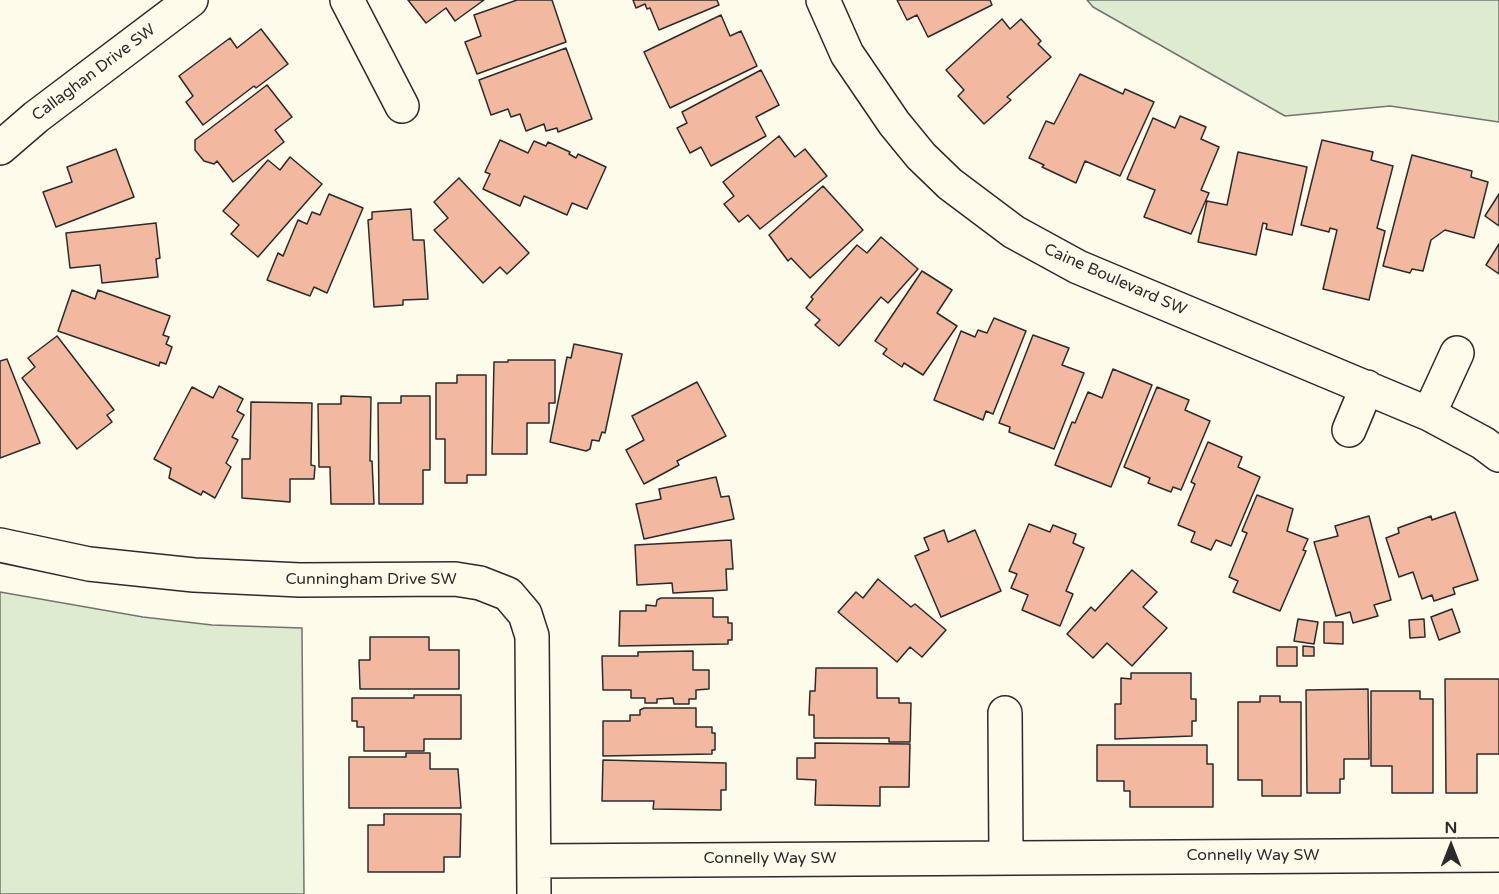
<!DOCTYPE html>
<style>
body{margin:0}
#map{position:relative;width:1499px;height:894px;overflow:hidden;background:#fdfbea;font-family:"Varela Round",sans-serif}
canvas{display:block}
.north{position:absolute;left:1421px;top:816px;width:60px;height:60px;-webkit-text-stroke:4px #fdfbea;paint-order:stroke;rotate:0deg;font-size:16px;font-weight:700;line-height:24px;text-align:center;color:#2b2b2b}
.north::after{content:'';display:block;margin:auto;width:21px;height:27px;background:#2b2b2b;clip-path:polygon(50% 0,100% 100%,50% 72%,0 100%)}
</style>
<div id="map">
<canvas width="1499" height="894"></canvas>
<div class="north">N</div>
</div>
<script>
const g = document.querySelector('canvas').getContext('2d');
g.lineJoin = 'round';
function fill(path, color) { g.fillStyle = color; g.fill(path, 'evenodd'); }
const toPath = rows => new Path2D(rows.map(r => 'M' + r).join(''));
function stroke(path, color, width, dash) { g.strokeStyle = color; g.lineWidth = width; g.lineCap = dash ? 'butt' : 'round'; g.setLineDash(dash || []); g.stroke(path); }
function drawText(font, color, halo, rows, align = 'center') {
  g.font = font + ' "Varela Round",sans-serif'; g.lineWidth = 4.5; g.setLineDash([]); g.textBaseline = 'middle'; g.strokeStyle = halo; g.fillStyle = color; for (const [text, x, y, turn = 0] of rows) {
    g.save(); g.translate(x, y); g.rotate((+turn || 0) * Math.PI / 180); g.textAlign = isNaN(turn) ? turn : align; if (halo) g.strokeText(text, 0, 0); g.fillText(text, 0, 0); g.restore();
  }
}
const green = toPath([
 [1087,0,1499,0,1499,122,1390,106,1285,116,1093,7,1087,0],
 [0,592,143,617,212,625,302,628,304,894,0,894,0,592]
]);
fill(green, '#deebd1');
stroke(green, '#74746e', 1.5);
const building = toPath([
 [408,0,484,0,455,21,446,8,426,23,408,0],
 [517,0,552,0,566,42,477,74,465,42,481,36,474,15,517,0],
 [633,0,717,0,719,5,659,30,650,8,647,9,645,4,636,8,633,0],
 [897,0,990,0,992,5,928,37,917,15,907,20,897,0],
 [721,15,730,36,741,31,757,66,670,108,644,52,721,15],
 [1002,19,1010,29,1021,19,1041,41,1038,44,1051,57,1007,97,1011,100,984,124,958,96,964,90,946,70,1002,19],
 [261,29,288,64,256,88,254,86,203,125,186,102,193,96,179,76,230,38,237,48,261,29],
 [566,48,592,119,558,132,557,128,546,131,544,124,526,131,520,114,511,117,508,109,491,115,479,80,566,48],
 [761,70,779,105,756,117,766,136,711,166,701,147,690,153,677,128,687,123,682,112,761,70],
 [1080,74,1123,94,1125,89,1154,102,1120,176,1085,161,1076,183,1042,167,1044,165,1029,158,1046,121,1054,124,1080,74],
 [267,85,292,117,275,130,284,142,233,182,217,161,214,164,204,161,195,150,195,140,267,85],
 [1180,116,1206,127,1201,139,1219,147,1201,190,1209,193,1191,234,1144,217,1155,190,1127,179,1153,118,1175,128,1180,116],
 [779,136,795,157,805,149,827,176,760,229,748,215,739,222,724,204,734,196,723,182,779,136],
 [500,140,528,153,534,141,546,146,548,142,570,152,569,154,576,158,578,154,606,167,587,209,572,203,567,215,524,196,520,206,483,189,490,174,485,172,500,140],
 [1322,140,1373,152,1371,160,1393,166,1377,228,1385,231,1369,300,1323,289,1337,230,1330,228,1329,232,1301,225,1322,140],
 [116,149,134,197,56,227,43,192,72,182,67,167,116,149],
 [1238,152,1307,167,1292,235,1266,229,1267,224,1263,223,1256,255,1198,242,1207,201,1227,205,1238,152],
 [1412,155,1472,171,1471,177,1488,182,1474,238,1445,230,1431,240,1423,271,1412,269,1410,273,1383,266,1412,155],
 [290,157,322,184,258,257,231,234,239,225,223,211,268,160,280,170,290,157],
 [459,178,529,253,507,274,500,267,483,283,434,230,448,218,434,202,459,178],
 [823,186,863,230,810,278,791,258,788,261,769,235,823,186],
 [329,194,363,208,327,293,314,287,310,296,267,280,278,253,283,256,298,220,307,224,312,212,320,215,329,194],
 [1499,194,1499,226,1485,216,1499,194],
 [411,209,413,240,424,240,428,299,403,300,403,305,374,307,368,220,372,219,372,212,411,209],
 [156,223,160,258,156,259,158,277,102,283,100,265,70,268,66,233,156,223],
 [881,237,918,269,888,303,881,297,839,346,815,325,820,320,806,308,813,299,811,297,857,245,867,253,881,237],
 [1499,244,1499,274,1486,265,1499,244],
 [922,271,952,290,937,313,957,326,923,375,904,363,902,367,883,354,887,349,875,341,922,271],
 [72,290,95,299,98,290,170,316,163,335,169,337,166,344,172,347,166,364,160,362,159,366,58,331,72,290],
 [994,318,1026,331,993,414,986,411,983,420,934,400,961,331,975,337,978,330,987,333,994,318],
 [1033,335,1069,348,1062,365,1084,373,1054,449,1009,432,1010,427,999,423,1033,335],
 [57,336,114,410,107,415,112,422,77,449,22,378,35,367,28,358,57,336],
 [574,344,622,354,605,433,602,432,599,441,592,440,590,449,586,451,550,442,567,357,571,358,574,344],
 [7,359,40,443,0,458,0,361,7,359],
 [508,360,555,360,555,403,549,403,549,423,527,423,527,454,492,454,494,362,508,362,508,360],
 [1113,369,1152,385,1111,487,1055,465,1072,422,1075,423,1088,392,1102,398,1113,369],
 [457,375,486,375,486,475,467,475,467,483,445,483,445,439,436,439,436,383,457,383,457,375],
 [697,382,726,436,677,461,679,465,644,484,626,450,644,440,632,416,697,382],
 [219,386,243,399,237,411,244,415,232,437,238,440,226,463,231,467,215,498,203,491,201,495,169,478,171,468,154,459,192,387,213,398,219,386],
 [1157,387,1189,400,1185,410,1210,421,1181,490,1173,487,1171,492,1148,483,1150,478,1124,467,1157,387],
 [341,396,371,397,370,461,372,461,374,504,331,504,330,467,319,467,318,404,341,404,341,396],
 [401,396,430,396,430,470,423,470,423,504,379,504,378,403,401,403,401,396],
 [251,402,312,403,311,465,315,466,314,479,290,479,290,502,242,498,242,459,250,459,251,402],
 [1208,442,1242,457,1238,467,1260,477,1231,546,1216,540,1211,550,1191,542,1195,532,1178,525,1195,484,1191,482,1208,442],
 [716,477,721,497,729,496,734,519,644,539,636,504,661,499,659,489,716,477],
 [1257,495,1293,509,1287,531,1308,539,1303,550,1306,551,1280,611,1233,592,1238,581,1229,577,1247,533,1242,531,1257,495],
 [1455,512,1478,580,1453,588,1455,594,1434,601,1432,595,1422,599,1413,572,1399,577,1386,538,1399,533,1398,528,1431,516,1432,520,1455,512],
 [1369,516,1391,600,1374,605,1378,616,1353,623,1350,612,1336,616,1314,542,1338,536,1335,526,1369,516],
 [1029,524,1050,532,1053,525,1076,534,1073,543,1084,548,1066,591,1073,594,1060,626,1022,610,1028,595,1011,588,1017,574,1009,571,1029,524],
 [944,530,948,542,975,530,1001,591,941,617,915,556,929,550,924,538,944,530],
 [731,540,733,569,726,569,727,590,673,593,672,583,637,585,635,545,731,540],
 [1132,570,1157,592,1143,607,1167,628,1132,666,1107,643,1093,658,1067,634,1091,607,1095,611,1132,570],
 [878,579,911,607,915,604,946,630,922,657,910,647,897,662,838,612,856,592,863,598,878,579],
 [661,598,713,598,713,617,728,617,728,623,732,623,732,640,728,640,728,644,619,646,620,611,646,611,646,605,656,606,657,600,661,598],
 [1452,609,1460,632,1439,640,1431,617,1452,609],
 [1298,619,1318,622,1314,644,1294,641,1298,619],
 [1424,619,1425,637,1410,638,1409,620,1424,619],
 [1324,622,1343,622,1343,644,1324,643,1324,622],
 [370,637,429,637,429,650,459,650,459,689,360,689,359,660,370,660,370,637],
 [1303,646,1314,647,1314,656,1303,656,1303,646],
 [1277,647,1297,647,1297,666,1277,666,1277,647],
 [693,651,693,670,709,670,709,689,696,690,696,699,689,699,689,704,674,704,673,698,657,699,657,703,645,703,645,698,631,698,631,690,603,690,602,656,638,656,638,652,693,651],
 [816,668,877,668,877,698,899,698,899,703,911,703,910,742,889,742,889,738,814,738,814,715,809,715,810,691,815,691,816,668],
 [1131,673,1191,673,1191,699,1196,699,1196,721,1192,721,1192,736,1115,739,1115,704,1121,704,1121,678,1131,679,1131,673],
 [1445,679,1499,679,1499,754,1477,754,1477,793,1446,793,1445,679],
 [1368,689,1369,759,1344,759,1344,779,1340,779,1340,793,1307,793,1306,690,1368,689],
 [1371,691,1420,691,1420,699,1433,699,1433,793,1392,793,1392,766,1371,766,1371,691],
 [414,695,461,695,461,739,424,739,424,751,364,751,364,727,357,727,357,721,352,721,352,698,414,698,414,695],
 [1260,696,1280,696,1280,702,1301,702,1301,796,1262,796,1262,780,1238,780,1238,702,1260,702,1260,696],
 [644,708,696,708,696,727,712,727,712,733,715,733,715,750,712,750,712,754,603,756,603,721,630,721,630,715,640,715,640,710,644,708],
 [815,743,910,744,909,787,880,787,880,806,815,805,816,780,797,779,797,758,815,758,815,743],
 [1097,745,1207,745,1207,764,1213,764,1213,807,1130,807,1130,791,1124,791,1124,781,1097,781,1097,745],
 [406,753,430,753,430,769,458,769,461,808,349,808,349,757,406,757,406,753],
 [603,760,726,763,726,790,721,790,721,810,653,809,654,801,602,801,603,760],
 [384,814,461,814,460,857,444,857,444,872,368,872,368,825,384,825,384,814]
]);
fill(building, '#f2b8a0');
stroke(building, '#2b2b2b', 1.5);
const minor = toPath([
 [347,0,402,106],
 [823,0,847,54,894,123,921,156,950,184,1014,232,1078,267,1429,414,1483,443,1499,455],
 [0,148,36,117,191,0],
 [1429,414,1457,353],
 [1349,430,1367,387],
 [0,545,89,564,194,575,300,580,455,579,480,583,508,594,525,614,532,636,534,894],
 [1005,713,1006,857],
 [534,861,1499,855]
]);
stroke(minor, '#2b2b2b', 36);
stroke(minor, '#fdfbea', 33);
drawText('16px', '#2b2b2b', '#fdfbea', [
 ["Callaghan Drive SW",94,73,-37],
 ["Caine Boulevard SW",1115,280,24],
 ["Cunningham Drive SW",371,580],
 ["Connelly Way SW",1253,856],
 ["Connelly Way SW",770,859]
]);
</script>
